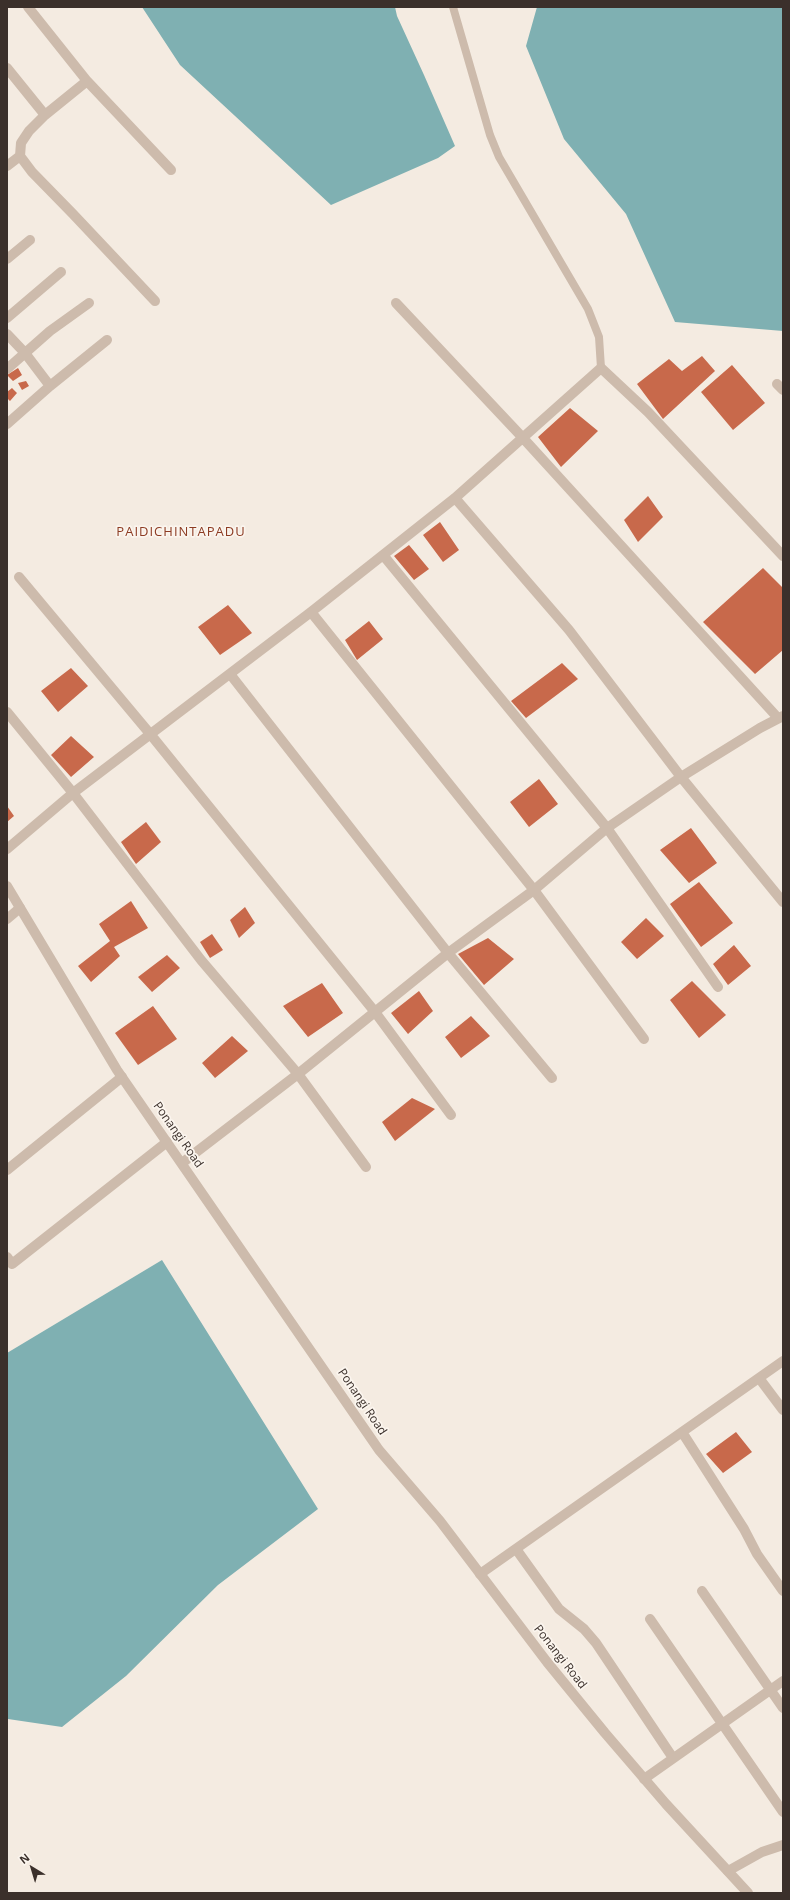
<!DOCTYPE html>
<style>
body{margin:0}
#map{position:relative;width:790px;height:1900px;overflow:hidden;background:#f4ebe1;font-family:"Open Sans",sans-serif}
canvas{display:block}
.frame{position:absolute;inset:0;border:8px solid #3b302b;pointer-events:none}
.north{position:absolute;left:12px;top:1848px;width:40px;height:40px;-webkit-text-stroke:3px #fbf5ee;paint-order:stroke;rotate:322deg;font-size:11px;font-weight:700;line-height:16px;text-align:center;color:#3b302b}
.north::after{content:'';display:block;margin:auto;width:14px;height:18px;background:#3b302b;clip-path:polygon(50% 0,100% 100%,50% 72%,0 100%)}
</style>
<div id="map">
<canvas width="790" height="1900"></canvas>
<div class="frame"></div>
<div class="north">N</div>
</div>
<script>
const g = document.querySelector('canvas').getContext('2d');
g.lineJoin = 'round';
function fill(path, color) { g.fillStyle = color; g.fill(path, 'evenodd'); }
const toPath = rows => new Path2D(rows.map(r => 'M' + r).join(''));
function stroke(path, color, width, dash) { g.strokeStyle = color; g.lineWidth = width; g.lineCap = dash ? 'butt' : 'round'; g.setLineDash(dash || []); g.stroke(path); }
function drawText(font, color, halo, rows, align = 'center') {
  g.font = font + ' "Open Sans",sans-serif'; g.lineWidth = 3.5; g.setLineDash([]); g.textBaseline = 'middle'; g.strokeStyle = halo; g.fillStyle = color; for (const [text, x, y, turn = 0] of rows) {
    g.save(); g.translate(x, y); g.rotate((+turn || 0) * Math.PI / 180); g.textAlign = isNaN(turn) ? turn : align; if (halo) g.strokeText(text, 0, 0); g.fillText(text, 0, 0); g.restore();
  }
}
fill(toPath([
 [142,7,395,7,397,16,424,75,455,146,438,158,331,205,180,65],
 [537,7,783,7,783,331,675,322,626,214,564,139,526,46],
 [162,1260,318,1509,218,1585,126,1676,62,1727,8,1719,7,1353]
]), '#7fb0b2');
fill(toPath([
 [702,356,715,371,663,419,637,384,669,359,682,371],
 [732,365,765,403,733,430,701,392],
 [18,368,22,375,13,381,7,375],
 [26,381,29,386,22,390,18,383],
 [12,388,17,393,10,401,7,398,7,392],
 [570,408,598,431,561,467,538,437],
 [648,496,663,517,638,542,624,520],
 [440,522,459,550,443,562,423,535],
 [409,545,429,569,414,580,394,556],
 [763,568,783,588,783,650,755,674,703,622],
 [228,605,252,633,220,655,198,627],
 [369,621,383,639,357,660,345,640],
 [562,663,578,679,526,718,511,701],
 [71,668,88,686,58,712,41,691],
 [71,736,94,757,71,777,51,755],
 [539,779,558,804,529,827,510,802],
 [7,806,14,816,7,822],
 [146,822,161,842,136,864,121,842],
 [691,828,717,863,689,883,660,850],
 [699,882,733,923,701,947,670,904],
 [131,901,148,928,114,947,120,956,91,982,78,966,110,941,99,924],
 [245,907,255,923,239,938,230,920],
 [646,918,664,936,637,959,621,942],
 [212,934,223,950,210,958,200,942],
 [488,938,514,959,484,985,458,954],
 [734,945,751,966,728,985,713,964],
 [167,955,180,968,152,992,138,977],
 [692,981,726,1015,699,1038,670,1000],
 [322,983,343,1013,308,1037,283,1006],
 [419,991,433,1011,408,1034,391,1013],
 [153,1006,177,1039,138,1065,115,1033],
 [471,1016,490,1036,461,1058,445,1037],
 [232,1036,248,1051,215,1078,202,1063],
 [412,1098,435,1109,395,1141,382,1122],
 [736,1432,752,1452,723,1473,706,1454]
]), '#c8694b');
stroke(toPath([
 [453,7,490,135,499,157,588,309,599,337,601,368]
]), '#cdbbac', 8);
stroke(toPath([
 [28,7,87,81,45,115,29,131,21,143,20,156,32,172,73,214,155,301],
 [7,68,45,115],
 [87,81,171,170],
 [7,166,20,156],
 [7,259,30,240],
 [396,303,523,438,778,718],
 [7,318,61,272],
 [7,334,25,353,50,386],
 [7,369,50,331,89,303],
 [777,384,783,390],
 [7,424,50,386,107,340],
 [455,498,569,630,681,777,783,902],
 [383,555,607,828,718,987],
 [19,577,151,735,375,1012,451,1115],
 [311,612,534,890,644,1039],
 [230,674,448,953,552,1078],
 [7,712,73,793,201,960,298,1074,366,1167],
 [7,849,73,793,311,612,455,498,601,368,648,412,783,556],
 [7,919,20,908],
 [182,1163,298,1074,448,953,534,890,607,828,681,777,760,728,783,716],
 [7,1170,122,1077],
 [7,1257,12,1264,167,1142],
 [759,1378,783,1410],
 [682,1432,744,1529,757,1554,783,1591],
 [516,1549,559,1609,584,1629,596,1643,673,1758],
 [480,1574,783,1361],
 [702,1591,783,1708],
 [650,1619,783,1812],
 [644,1779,783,1681],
 [728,1871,762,1852,783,1845]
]), '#cdbbac', 10);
stroke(toPath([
 [7,886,117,1070,379,1450,440,1521,547,1662,605,1733,666,1804,748,1893]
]), '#cdbbac', 10);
drawText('12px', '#3b302b', '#fbf5ee', [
 ["Ponangi Road",178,1135,55],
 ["Ponangi Road",362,1402,56],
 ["Ponangi Road",560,1657,52]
]);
g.letterSpacing = '1px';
drawText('13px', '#8c3b22', '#fbf5ee', [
 ["PAIDICHINTAPADU",181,532]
]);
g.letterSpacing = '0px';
</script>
